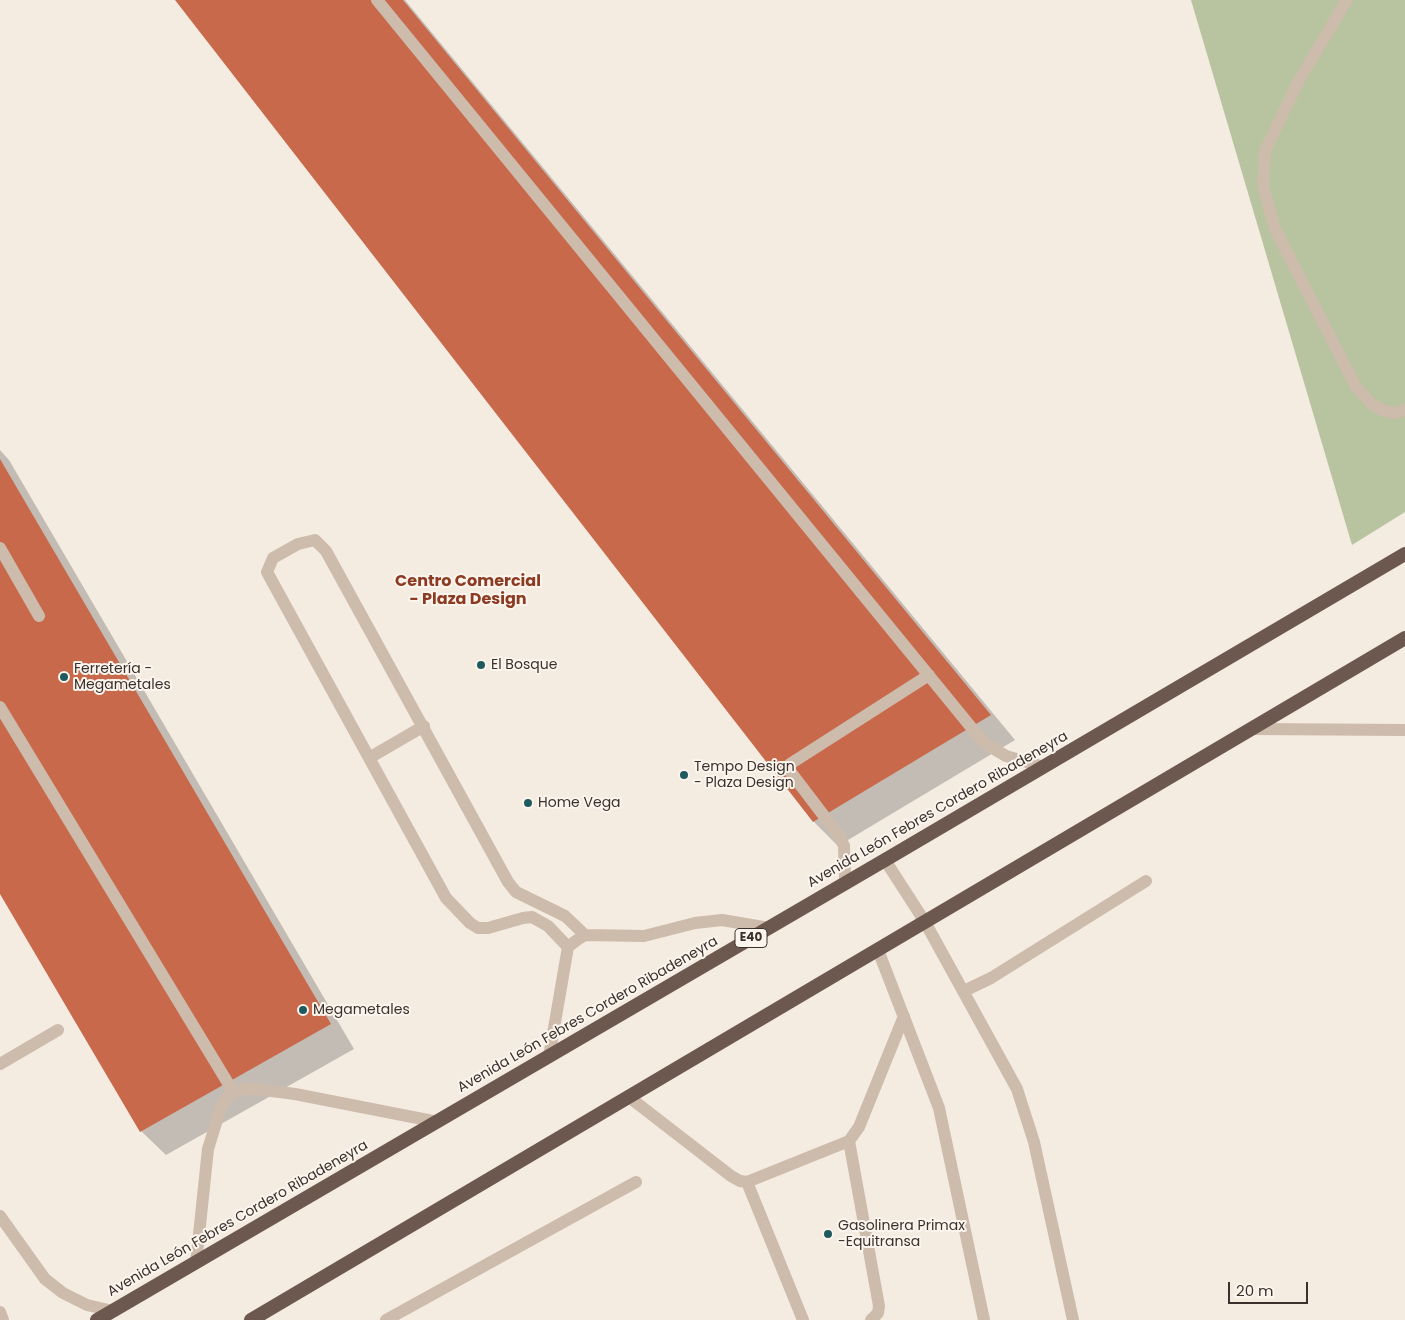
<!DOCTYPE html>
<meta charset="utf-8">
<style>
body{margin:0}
#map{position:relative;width:1405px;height:1320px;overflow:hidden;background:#f4ebe1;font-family:Poppins,sans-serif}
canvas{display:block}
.scale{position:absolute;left:1228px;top:1282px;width:80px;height:22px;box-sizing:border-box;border:2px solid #3b302b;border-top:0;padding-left:6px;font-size:15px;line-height:18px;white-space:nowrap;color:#3b302b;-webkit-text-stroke:4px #fbf5ee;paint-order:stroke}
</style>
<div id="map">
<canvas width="1405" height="1320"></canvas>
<div class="scale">20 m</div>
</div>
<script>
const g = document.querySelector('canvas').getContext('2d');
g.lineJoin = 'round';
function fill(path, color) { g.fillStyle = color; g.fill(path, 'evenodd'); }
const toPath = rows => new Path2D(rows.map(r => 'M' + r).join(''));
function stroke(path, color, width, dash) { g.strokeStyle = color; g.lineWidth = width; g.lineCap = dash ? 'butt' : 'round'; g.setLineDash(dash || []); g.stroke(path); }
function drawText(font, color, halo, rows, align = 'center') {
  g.font = font + ' Poppins,sans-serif'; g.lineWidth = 4; g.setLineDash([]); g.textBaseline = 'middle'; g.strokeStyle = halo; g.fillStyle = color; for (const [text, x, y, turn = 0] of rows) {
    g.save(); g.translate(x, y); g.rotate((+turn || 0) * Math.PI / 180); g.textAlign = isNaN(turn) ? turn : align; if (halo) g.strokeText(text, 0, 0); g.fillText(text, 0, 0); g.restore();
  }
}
fill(toPath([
 [1191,0,1405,0,1405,512,1352,545]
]), '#b8c4a0');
fill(toPath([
 [176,0,405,0,1015,740,838,846,814,822],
 [0,450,9,460,354,1049,166,1155,141,1131,0,892]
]), '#0003');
fill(toPath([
 [175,0,403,0,991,715,813,822],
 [0,459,331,1024,140,1132,0,894]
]), '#c8694b');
stroke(toPath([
 [377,0,984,743,1006,756,1044,767],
 [1347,0,1299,80,1265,151,1263,185,1275,229,1356,387,1372,404,1382,410,1394,413,1405,410],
 [0,548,39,616],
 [0,707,234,1093],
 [369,758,424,726],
 [885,860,925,922,1017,1089,1034,1142,1073,1320],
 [844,885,845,878,844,846,840,837,789,770,790,764,929,675],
 [568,947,548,926,532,917,523,918,488,928,478,928,470,923,446,898,267,572,273,558,298,544,315,540,326,551,508,882,516,892,565,916,585,935],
 [878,950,939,1108,984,1320],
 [964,991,991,978,1146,881],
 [549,1057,568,947,577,940,585,935,644,936,695,923,722,920,769,928],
 [629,1097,731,1176,740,1181,747,1182,849,1141,859,1127,904,1016],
 [849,1141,879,1306,878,1313,871,1320],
 [747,1182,803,1320],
 [196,1263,208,1149,221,1107,228,1097,234,1093,245,1089,256,1089,295,1094,438,1122],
 [386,1320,636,1182]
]), '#cdbbac', 12);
stroke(toPath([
 [1252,729,1405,730],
 [0,1064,58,1030],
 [0,1216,45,1279,63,1293,87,1305,113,1311],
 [0,1312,3,1320]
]), '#cdbbac', 12);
stroke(toPath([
 [97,1320,885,860,1405,554],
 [251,1320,1405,638]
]), '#6c584f', 14);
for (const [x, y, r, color] of [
 [481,665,5,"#1f5a5e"],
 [64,677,5,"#1f5a5e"],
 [684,775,5,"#1f5a5e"],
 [528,803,5,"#1f5a5e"],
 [303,1010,5,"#1f5a5e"],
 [828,1234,5,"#1f5a5e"]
]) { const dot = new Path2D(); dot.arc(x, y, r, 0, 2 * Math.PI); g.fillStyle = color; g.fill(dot); stroke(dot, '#fbf5ee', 2); }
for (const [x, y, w] of [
 [751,938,32]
]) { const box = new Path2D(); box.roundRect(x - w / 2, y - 9.5, w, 19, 4); g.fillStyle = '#fbf5ee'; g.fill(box); stroke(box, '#3b302b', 1); }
drawText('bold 12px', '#3b302b', null, [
 ["E40",751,938]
]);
drawText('14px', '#3b302b', '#fbf5ee', [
 ["El Bosque",491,665],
 ["Ferretería -",74,669],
 ["Megametales",74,685],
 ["Tempo Design",694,767],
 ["- Plaza Design",694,783],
 ["Home Vega",538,803],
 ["Megametales",313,1010],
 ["Gasolinera Primax",838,1226],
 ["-Equitransa",838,1242]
], 'left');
drawText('14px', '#3b302b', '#fbf5ee', [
 ["Avenida León Febres Cordero Ribadeneyra",938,810,-30],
 ["Avenida León Febres Cordero Ribadeneyra",588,1015,-30],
 ["Avenida León Febres Cordero Ribadeneyra",238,1219,-30]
]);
drawText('bold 16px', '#8c3b22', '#fbf5ee', [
 ["Centro Comercial",468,582],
 ["- Plaza Design",468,600]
]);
</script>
